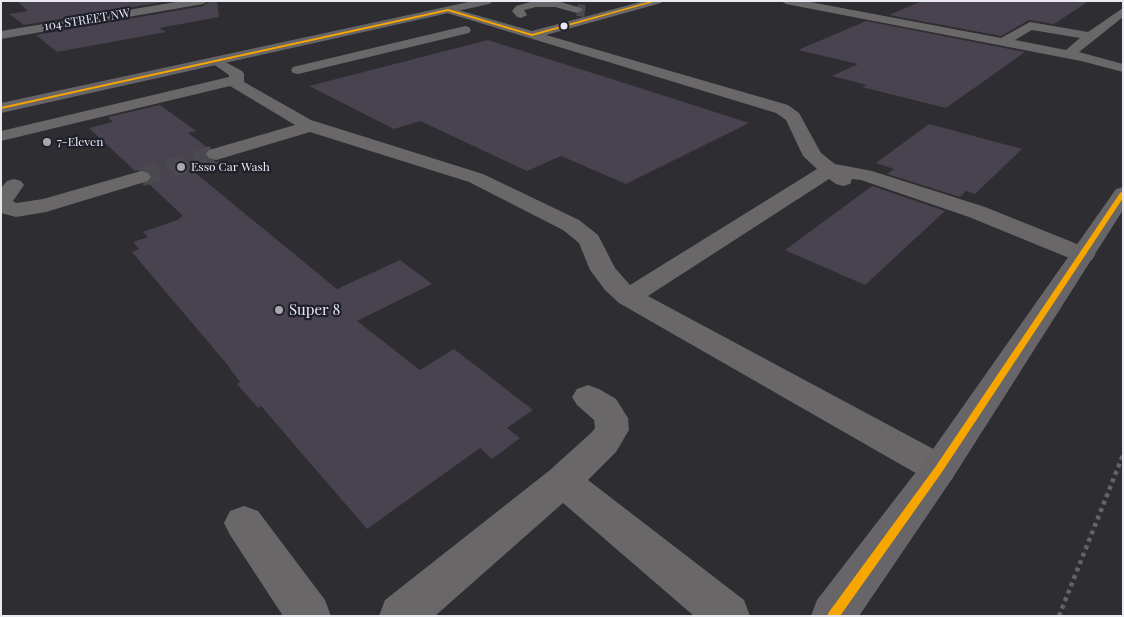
<!DOCTYPE html>
<style>
body{margin:0}
#map{position:relative;width:1124px;height:617px;overflow:hidden;background:#2d2d32;font-family:"Playfair Display",serif}
canvas{display:block}
.frame{position:absolute;inset:0;border:2px solid #e9e9f1;pointer-events:none}
</style>
<div id="map">
<canvas width="1124" height="617"></canvas>
<div class="frame"></div>
</div>
<script>
const g = document.querySelector('canvas').getContext('2d');
g.lineJoin = 'round';
function fill(path, color) { g.fillStyle = color; g.fill(path, 'evenodd'); }
const toPath = rows => new Path2D(rows.map(r => 'M' + r).join(''));
function stroke(path, color, width, dash) { g.strokeStyle = color; g.lineWidth = width; g.lineCap = dash ? 'butt' : 'round'; g.setLineDash(dash || []); g.stroke(path); }
function drawText(font, color, halo, rows, align = 'center') {
  g.font = font + ' "Playfair Display",serif'; g.lineWidth = 4.5; g.setLineDash([]); g.textBaseline = 'middle'; g.strokeStyle = halo; g.fillStyle = color; for (const [text, x, y, turn = 0] of rows) {
    g.save(); g.translate(x, y); g.rotate((+turn || 0) * Math.PI / 180); g.textAlign = isNaN(turn) ? turn : align; if (halo) g.strokeText(text, 0, 0); g.fillText(text, 0, 0); g.restore();
  }
}
fill(toPath([
 [17,1,169,1,24,25,9,14,28,11],
 [210,1,217,1,219,17,159,28,166,32,57,52,36,35,203,6],
 [922,1,1089,1,1054,24,1029,20,1001,36,889,15],
 [866,21,1025,52,946,108,862,87,867,85,832,76,858,64,798,50],
 [488,40,637,87,749,123,626,184,561,156,527,171,420,121,394,129,309,86],
 [160,105,196,131,188,133,208,148,204,154,208,159,215,162,225,161,193,171,337,289,400,260,432,284,357,321,420,370,454,349,533,410,507,428,520,438,492,459,480,448,367,529,261,406,258,408,237,384,240,382,230,369,231,369,132,252,139,249,133,242,148,237,143,232,180,219,179,218,183,216,148,183,153,177,150,172,142,169,135,171,89,128,113,122,108,117],
 [929,124,1022,149,975,194,966,191,960,197,887,174,894,169,876,163],
 [872,186,945,211,865,285,785,250]
]), '#48434f');
stroke(toPath([
 [577,10,585,11]
]), '#49494f', 12, [12, 6]);
stroke(toPath([
 [141,177,216,154]
]), '#49494f', 19, [19, 9]);
stroke(toPath([
 [1059,616,1123,455]
]), '#656366', 4.5, [4, 4]);
fill(toPath([
 [182,1,208,1,203,4,1,39,1,31,182,1],
 [534,1,557,1,581,8,583,10,577,13,555,7,536,7,524,10,527,15,521,18,517,17,512,11,516,6,534,1],
 [644,1,662,1,661,3,546,35,788,105,799,113,821,153,835,164,872,171,985,207,1092,250,1095,255,1092,260,1083,262,1074,260,969,217,861,180,852,179,850,184,843,186,836,184,829,179,648,296,952,459,957,469,952,479,939,484,926,479,619,303,605,290,590,270,579,243,563,230,469,182,310,132,223,158,216,160,209,158,206,154,209,150,295,125,230,86,1,141,1,131,229,77,229,75,209,61,216,57,242,71,244,74,244,82,311,120,483,174,579,220,598,235,615,268,630,285,817,169,803,156,786,120,776,113,444,12,442,10,448,7,532,31,644,1],
 [781,1,805,1,1001,38,1030,22,1088,32,1123,8,1123,17,1079,52,1123,64,1123,72,1081,61,786,4,781,1],
 [1032,30,1080,38,1066,50,1015,40,1032,30],
 [465,26,469,27,471,30,469,33,298,74,293,73,291,70,293,67,465,26],
 [141,171,148,173,151,177,148,181,46,212,16,217,1,213,1,188,7,181,14,179,21,181,24,185,13,201,16,203,43,199,141,171],
 [588,385,599,389,616,399,628,418,629,430,616,452,588,480,744,600,750,616,694,616,563,503,435,616,379,616,385,600,550,470,592,432,595,428,594,420,577,405,572,397,577,389,588,385],
 [244,506,258,511,325,600,331,616,283,616,230,535,224,523,230,511,244,506]
]), '#696768');
fill(toPath([
 [473,1,494,1,489,4,1,113,1,103,473,1],
 [1123,187,1123,210,952,479,859,616,811,616,817,600,926,459,1116,189,1123,187]
]), '#676568');
fill(toPath([
 [652,1,657,1,532,36,448,11,1,109,1,107,448,9,532,34,652,1],
 [1123,191,1123,198,942,472,840,616,827,616,829,612,936,466,1120,193,1123,191]
]), '#f7a600');
for (const [x, y, r, color] of [
 [564,26,4.5,"#e9e9f1"],
 [47,142,5,"#a7a7ae"],
 [181,167,5,"#a7a7ae"],
 [279,310,5,"#a7a7ae"]
]) { const dot = new Path2D(); dot.arc(x, y, r, 0, 2 * Math.PI); g.fillStyle = color; g.fill(dot); stroke(dot, '#20202b', 2); }
drawText('12px', '#e9e9f1', '#20202b', [
 ["104 STREET NW",87,20,-9]
]);
drawText('12px', '#e9e9f1', '#20202b', [
 ["7-Eleven",57,142],
 ["Esso Car Wash",191,167]
], 'left');
drawText('15px', '#e9e9f1', '#20202b', [
 ["Super 8",289,310]
], 'left');
</script>
